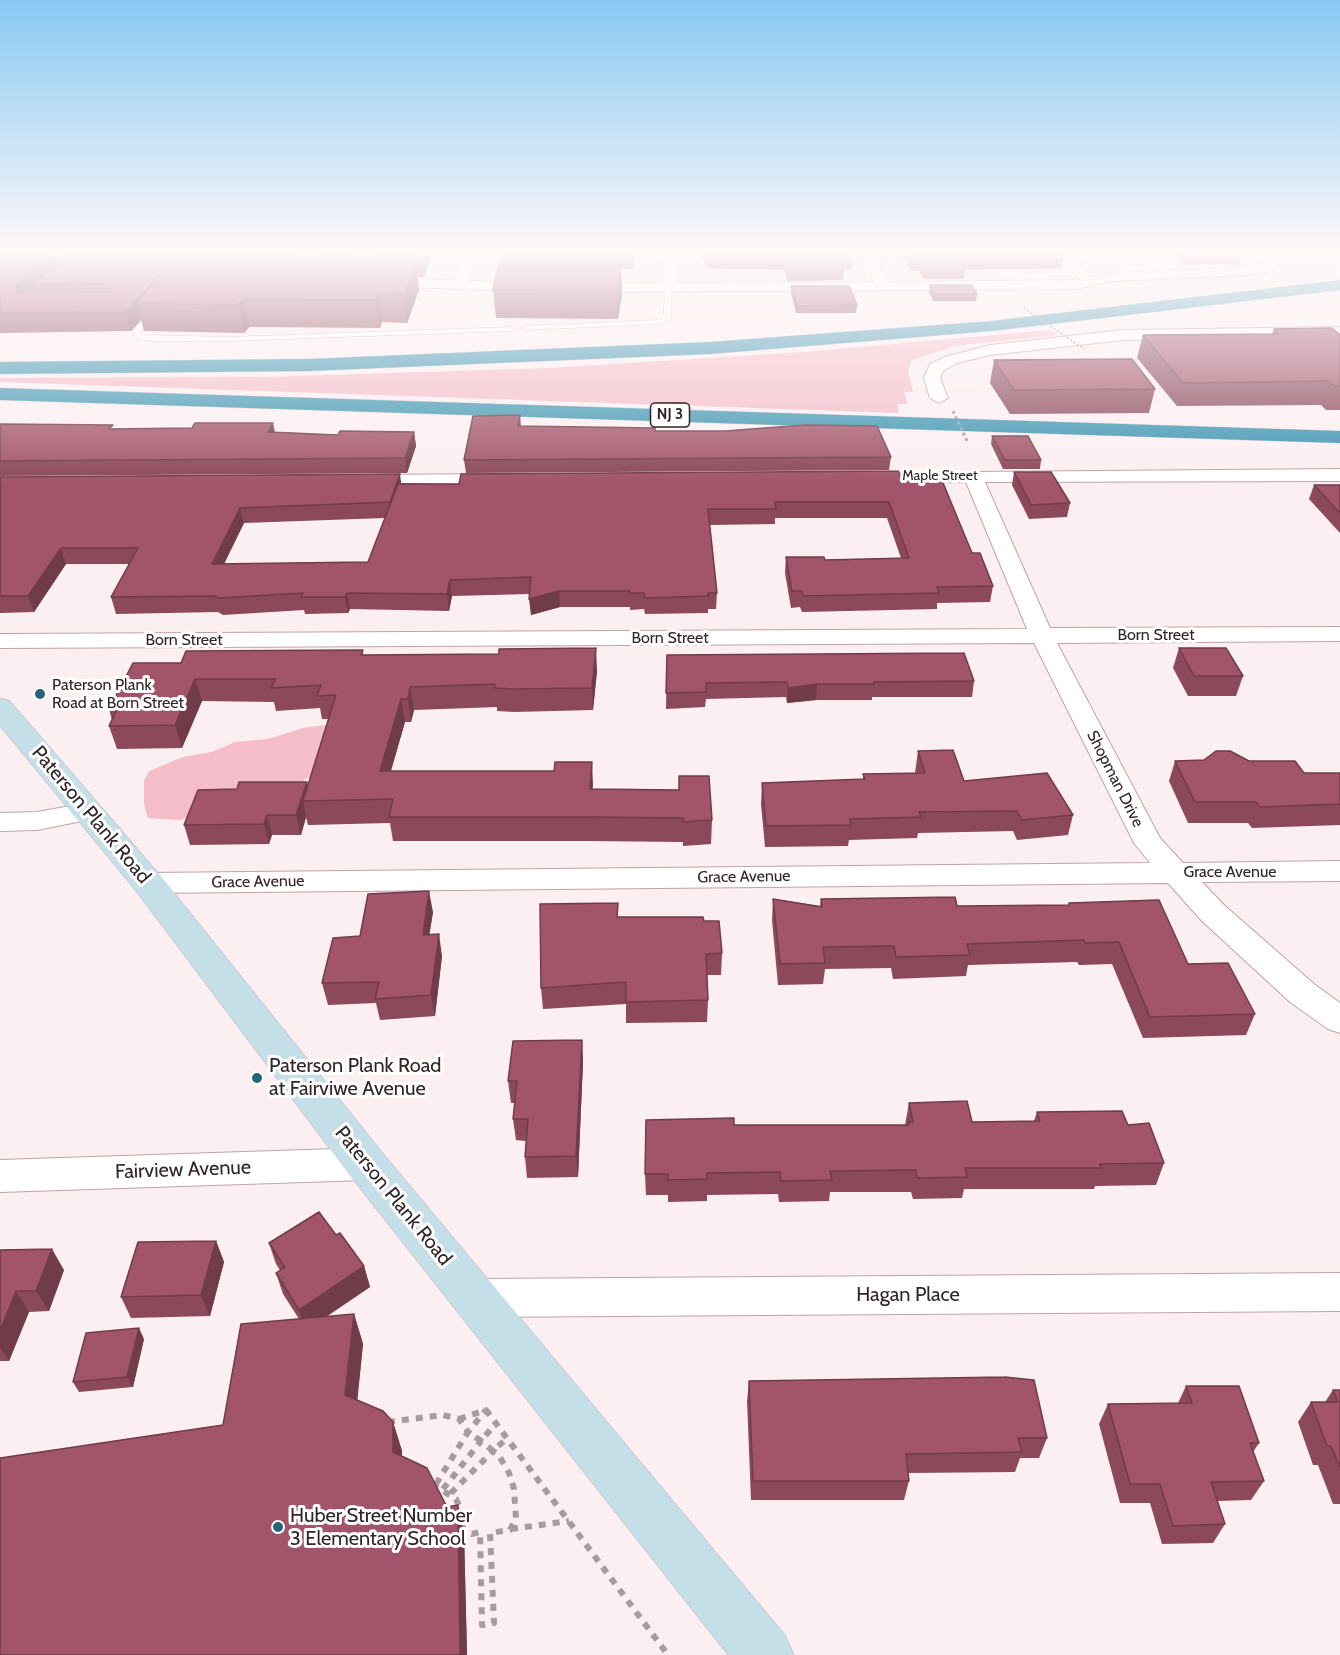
<!DOCTYPE html>
<style>
body{margin:0}
canvas{display:block;background:#fceff2}
</style>
<canvas width="1340" height="1655"></canvas>
<script>
const g = document.querySelector('canvas').getContext('2d');
g.lineJoin = 'round';
function fill(path, color) { g.fillStyle = color; g.fill(path, 'evenodd'); }
const toPath = rows => new Path2D(rows.map(r => 'M' + r).join(''));
function stroke(path, color, width, dash) { g.strokeStyle = color; g.lineWidth = width; g.lineCap = dash ? 'butt' : 'round'; g.setLineDash(dash || []); g.stroke(path); }
function drawText(font, color, halo, rows, align = 'center') {
  g.font = font + ' Cabin,sans-serif'; g.lineWidth = 6; g.setLineDash([]); g.textBaseline = 'middle'; g.strokeStyle = halo; g.fillStyle = color; for (const [text, x, y, turn = 0] of rows) {
    g.save(); g.translate(x, y); g.rotate((+turn || 0) * Math.PI / 180); g.textAlign = isNaN(turn) ? turn : align; if (halo) g.strokeText(text, 0, 0); g.fillText(text, 0, 0); g.restore();
  }
}
fill(toPath([
 [1050,330,1058,335,955,346,912,360,908,371,913,392,904,392,908,404,897,404,899,413,0,382,0,378,264,377,549,368,805,352],
 [341,723,338,759,282,794,179,820,148,818,144,804,144,780,149,771,183,757,212,752,235,742,268,739,303,728]
]), '#f5bcc9');
const lane = toPath([
 [669,286,672,288,671,319,661,324,524,330,520,328,524,326,657,320,663,318,666,288,669,286],
 [150,309,157,311,141,331,141,335,228,337,513,327,517,329,513,331,228,341,154,341,135,339,133,331,150,309]
]);
const street = toPath([
 [465,252,478,252,468,281,533,283,540,287,533,291,459,289,379,286,372,282,379,278,454,280,465,252],
 [664,252,677,252,678,283,874,282,861,252,873,252,888,282,1080,280,1059,252,1072,252,1092,277,1113,273,1252,267,1267,261,1260,252,1273,252,1282,261,1272,271,1252,275,1113,281,1075,289,583,292,576,288,583,284,663,283,664,252],
 [1340,327,1340,337,1123,340,990,355,957,363,943,371,940,378,948,398,939,403,930,398,924,378,930,364,945,357,990,345,1123,330,1340,327],
 [1340,469,1340,481,985,482,1050,628,1340,627,1340,641,1057,643,1160,838,1183,863,1340,861,1340,881,1202,882,1224,905,1314,984,1340,1003,1340,1033,1328,1029,1290,1002,1202,921,1168,883,148,893,137,890,133,883,137,876,148,873,1150,863,1134,843,1034,643,0,648,0,634,1027,629,966,482,863,483,856,481,853,477,856,473,1340,469],
 [499,474,506,476,509,480,506,484,362,487,352,481,362,475,499,474],
 [87,803,97,806,101,812,97,818,37,830,0,831,0,813,37,812,87,803],
 [366,1148,379,1153,385,1164,379,1175,366,1180,0,1192,0,1160,366,1148],
 [1340,1273,1340,1311,476,1317,462,1311,456,1298,462,1285,476,1279,1340,1273]
]);
const secondary = toPath([
 [0,698,10,701,160,875,381,1151,785,1635,794,1655,728,1655,351,1177,136,891,0,726,0,698]
]);
const highway = toPath([
 [1340,280,1340,290,992,331,710,354,309,371,0,374,0,362,309,359,710,342,992,321,1340,280],
 [0,388,1340,431,1340,443,0,400,0,388]
]);
stroke(lane, '#c1a2a9', 1);
stroke(street, '#c1a2a9', 2);
stroke(secondary, '#c1a2a9', 1);
stroke(highway, '#d2cfcf', 1);
stroke(toPath([
 [459,1419,486,1410,668,1655],
 [388,1422,443,1415,459,1419,468,1432,486,1410],
 [432,1484,456,1499,462,1512,463,1530,472,1534,480,1532,482,1625,494,1623,490,1533,510,1530,516,1518,514,1489,509,1473,498,1454,493,1451,450,1494],
 [436,1484,468,1432,481,1441,496,1423],
 [443,1489,481,1441,493,1451,507,1438],
 [511,1529,569,1521]
]), '#a79b9d', 6, [7, 7]);
fill(lane, '#fff');
fill(street, '#fff');
fill(secondary, '#c5dfe8');
fill(highway, '#3d95b1');
stroke(toPath([
 [1024,308,1084,349]
]), '#a79b9d', 2, [2, 2]);
stroke(toPath([
 [953,411,967,441]
]), '#a79b9d', 3, [3, 3]);
fill(toPath([
 [0,252,433,252,424,277,418,277,419,290,407,323,382,322,380,328,249,327,244,333,144,331,141,320,131,331,0,333],
 [633,252,633,269,621,269,622,294,618,319,496,318,493,290,498,266],
 [700,252,847,252,852,263,851,270,843,270,844,272,843,280,787,281,784,270,706,268],
 [901,252,1058,252,1058,253,1063,259,1061,268,965,270,964,279,923,279,919,271,910,271],
 [1074,252,1237,252,1242,255,1239,264,1186,265,1175,254,1076,254],
 [930,285,977,294,976,301,933,301,929,292],
 [791,286,857,305,856,313,796,313,791,293],
 [1274,329,1340,335,1340,410,1326,410,1321,405,1177,406,1137,358,1143,335,1272,334],
 [994,360,1155,389,1149,413,1010,414,990,383],
 [520,415,521,426,655,431,891,457,889,470,466,473,464,460],
 [0,424,114,429,275,432,338,435,414,432,416,446,407,473,0,476],
 [992,436,1041,460,1040,469,1003,469,991,444],
 [1014,472,1070,503,1067,517,1029,519,1012,485],
 [0,477,459,484,902,478,972,553,993,586,990,602,937,603,937,609,802,612,800,607,791,608,785,573,786,557,825,560,901,558,887,518,775,518,775,524,710,525,717,593,716,609,708,609,708,613,645,614,644,609,630,610,630,607,560,607,531,615,530,594,452,596,449,611,350,609,348,613,305,614,304,610,223,615,218,612,116,614,111,597,129,564,66,564,34,612,0,613],
 [385,518,368,562,224,564,244,523],
 [1314,485,1340,485,1340,533,1309,499],
 [1179,648,1243,676,1236,696,1188,696,1173,668],
 [363,650,363,655,597,671,593,710,514,712,497,711,497,707,414,710,411,722,405,722,391,771,592,789,679,790,679,776,712,820,711,844,683,846,683,842,590,841,393,841,390,823,308,825,306,817,301,835,272,835,269,844,190,845,184,825,237,789,308,785,329,719,322,719,320,708,276,711,274,702,202,701,182,748,117,749,109,726,112,720,109,709,181,663],
 [667,655,974,681,972,697,872,697,872,700,816,700,787,703,786,697,706,699,705,707,666,709],
 [918,751,964,781,1073,815,1068,835,1017,840,1013,831,918,833,917,838,849,840,848,846,765,847,761,804,762,783,863,779,863,774,915,773],
 [1175,761,1249,761,1304,773,1340,773,1340,825,1252,828,1248,823,1188,823,1169,781],
 [773,899,820,906,821,899,957,906,1068,905,1069,903,1188,964,1255,1014,1246,1035,1143,1038,1112,964,1079,965,1077,962,968,965,966,976,893,979,891,968,825,969,823,984,778,985,772,920],
 [433,912,429,935,442,956,435,1016,380,1020,376,1003,328,1005,322,983,360,936],
 [618,917,704,921,722,953,721,975,707,975,708,1000,707,1022,626,1023,626,1004,543,1009,541,988],
 [582,1040,583,1062,578,1177,527,1178,525,1157,526,1141,516,1140,513,1119,515,1103,511,1103,508,1081],
 [909,1103,972,1122,1034,1121,1037,1112,1128,1125,1164,1163,1156,1185,1095,1186,1094,1189,964,1189,962,1198,913,1199,911,1192,830,1192,829,1201,779,1202,778,1194,707,1195,707,1201,668,1202,668,1195,646,1195,645,1174,734,1125,905,1125],
 [336,1235,364,1266,370,1287,326,1317,354,1314,363,1344,357,1400,393,1422,402,1451,402,1456,447,1507,464,1533,467,1655,0,1655,223,1425,299,1319,283,1294,276,1273,280,1270,276,1264,269,1243],
 [216,1241,224,1262,210,1316,131,1318,121,1297],
 [0,1250,64,1270,49,1311,29,1312,9,1361,0,1361],
 [144,1339,133,1387,79,1392,73,1382],
 [749,1381,1047,1438,1039,1458,1020,1458,1015,1472,908,1473,909,1481,904,1500,751,1500,747,1401],
 [1186,1386,1259,1443,1253,1452,1264,1481,1251,1500,1217,1501,1225,1524,1213,1543,1162,1544,1150,1503,1120,1503,1099,1424,1108,1404,1178,1403],
 [1333,1390,1340,1390,1340,1504,1333,1504,1318,1465,1313,1465,1298,1422,1311,1402,1325,1402]
]), '#8b495b');
fill(toPath([
 [51,252,81,252,33,285,35,292,22,304,15,293,16,286],
 [424,252,433,252,424,277,422,259],
 [184,253,136,303,141,320,131,331,126,312,155,279],
 [416,263,419,290,407,323,404,295],
 [621,267,622,294,618,319,617,291],
 [378,294,382,322,380,328,376,300],
 [243,299,249,327,244,333,238,305],
 [273,423,276,437,268,432],
 [414,432,416,446,407,473,405,458],
 [400,474,402,489,393,517,390,502],
 [240,508,244,523,216,580,212,564],
 [61,548,66,564,34,612,28,596],
 [450,580,452,596,449,611,447,594],
 [559,591,560,607,531,615,529,599],
 [347,593,350,609,348,613,345,597],
 [596,648,597,671,593,710,592,688],
 [195,679,202,701,182,748,175,725],
 [817,684,816,700,787,703,788,688],
 [410,687,414,710,411,722,408,699],
 [401,699,405,722,384,794,380,771],
 [592,762,593,785,591,813,590,789],
 [307,782,312,801,303,801,306,817,301,835,296,815],
 [267,815,272,835,269,844,264,824],
 [429,891,433,912,426,956,423,935],
 [439,934,442,956,435,1016,431,995],
 [582,1040,583,1062,578,1177,576,1156],
 [216,1241,224,1262,210,1316,201,1295],
 [52,1249,64,1270,49,1311,36,1291],
 [364,1266,370,1287,306,1330,299,1310],
 [16,1291,29,1312,9,1361,0,1347,0,1331],
 [354,1314,363,1344,355,1424,345,1395],
 [139,1328,144,1339,133,1387,127,1377],
 [393,1422,402,1451,401,1480,393,1452],
 [458,1505,464,1533,467,1655,460,1655]
]), '#713c4a');
const building = toPath([
 [0,252,51,252,51,256,16,286,15,293,111,292,109,284,33,285,72,252,173,252,184,253,155,279,126,312,0,313,0,252],
 [186,252,260,252,416,263,404,295,378,294,376,300,243,299,238,305,136,303,160,275,186,252],
 [316,252,424,252,422,259,316,252],
 [504,252,633,252,633,259,572,260,589,267,499,266,504,252],
 [703,252,847,252,852,263,840,263,844,272,788,273,785,262,706,261,703,252],
 [906,252,1057,252,1063,259,960,262,965,270,924,270,920,262,911,262,906,252],
 [1183,252,1237,252,1242,255,1188,256,1183,252],
 [498,266,621,267,617,291,493,290,498,266],
 [930,285,972,285,977,294,934,294,930,285],
 [791,286,849,286,857,305,797,306,791,286],
 [1332,328,1340,335,1340,386,1334,386,1329,381,1183,383,1143,335,1279,334,1274,329,1332,328],
 [1132,359,1155,389,1014,390,994,360,1132,359],
 [520,415,518,426,655,428,655,431,725,431,804,425,877,426,891,457,464,460,473,416,520,415],
 [195,423,273,423,268,432,338,435,340,431,414,432,405,458,0,461,0,424,113,425,109,429,192,428,195,423],
 [992,436,1028,436,1041,460,1005,460,992,436],
 [898,471,902,478,941,478,972,553,980,553,993,586,937,587,939,593,803,596,802,591,792,591,786,557,824,557,825,560,909,558,889,502,775,502,776,509,708,509,717,593,708,593,709,596,645,598,644,593,630,593,630,591,559,591,529,599,531,577,450,580,447,594,347,593,345,597,301,597,303,593,219,598,214,596,111,597,138,548,61,548,28,596,0,596,0,477,400,474,390,502,240,508,212,564,368,562,398,484,459,484,461,474,898,471],
 [1014,472,1051,472,1070,503,1031,505,1014,472],
 [1314,485,1340,485,1340,513,1314,485],
 [596,648,592,688,512,689,495,688,495,684,410,687,408,699,401,699,380,771,554,771,555,762,592,762,590,789,679,790,679,776,709,776,712,820,683,822,683,818,589,817,389,817,393,799,303,801,336,695,317,696,321,685,271,688,276,679,195,679,175,725,109,726,117,709,109,709,133,663,181,663,186,651,363,650,361,655,499,654,499,649,596,648],
 [1179,648,1226,648,1243,676,1194,676,1179,648],
 [964,653,974,681,874,682,874,684,817,684,788,688,787,682,706,683,706,692,666,693,667,655,964,653],
 [953,750,964,781,1047,773,1073,815,1022,820,1017,811,919,812,921,817,850,819,851,825,766,826,762,783,865,779,863,774,925,773,918,751,953,750],
 [1216,751,1230,751,1249,761,1295,761,1304,773,1340,773,1340,804,1260,807,1256,802,1195,802,1175,761,1204,760,1216,751],
 [239,782,307,782,296,815,267,815,264,824,184,825,198,790,237,789,239,782],
 [429,891,423,935,439,934,431,995,375,999,379,982,322,983,333,938,360,936,368,894,429,891],
 [955,897,957,906,1069,905,1069,903,1159,900,1188,964,1228,963,1255,1014,1150,1017,1119,942,1085,943,1084,940,967,944,970,955,896,957,894,946,823,947,825,963,780,964,773,899,822,907,821,899,955,897],
 [618,903,617,917,703,917,704,921,719,921,722,953,706,954,708,1000,626,1002,626,982,541,988,540,904,618,903],
 [582,1040,576,1156,525,1157,528,1119,513,1119,517,1081,508,1081,513,1041,582,1040],
 [967,1101,972,1122,1040,1121,1037,1112,1122,1111,1128,1125,1149,1123,1164,1163,1100,1164,1101,1168,965,1168,967,1177,917,1178,916,1170,830,1171,832,1180,781,1181,780,1172,707,1173,707,1179,668,1180,668,1174,645,1174,646,1120,734,1118,734,1125,909,1125,909,1122,913,1122,909,1103,967,1101],
 [319,1212,336,1235,340,1233,364,1266,299,1310,276,1273,285,1267,269,1243,319,1212],
 [216,1241,201,1295,121,1297,138,1242,216,1241],
 [52,1249,36,1291,16,1291,0,1331,0,1250,52,1249],
 [354,1314,345,1395,383,1411,393,1422,393,1452,427,1468,447,1507,458,1505,460,1655,0,1655,0,1458,223,1425,241,1324,354,1314],
 [139,1328,127,1377,73,1382,86,1333,139,1328],
 [1005,1377,1034,1380,1047,1438,1018,1438,1022,1452,906,1454,909,1481,753,1481,749,1381,1005,1377],
 [1186,1386,1239,1386,1259,1443,1250,1443,1264,1481,1211,1482,1225,1524,1173,1526,1160,1484,1130,1484,1108,1404,1192,1403,1186,1386],
 [1333,1390,1340,1390,1340,1467,1331,1446,1327,1446,1311,1402,1338,1402,1333,1390]
]);
fill(building, '#a2556a');
stroke(building, '#713c4a', 1.5);
const sky = g.createLinearGradient(0, 0, 0, 483);
sky.addColorStop(0, '#88c8f1');
sky.addColorStop(0.52, '#fef8f9');
sky.addColorStop(1, '#fef8f900');
g.fillStyle = sky;
g.fillRect(0, 0, 1340, 483);
for (const [x, y, r, color] of [
 [40,694,6,"#236479"],
 [257,1078,6,"#236479"],
 [278,1527,6,"#236479"]
]) { const dot = new Path2D(); dot.arc(x, y, r, 0, 2 * Math.PI); g.fillStyle = color; g.fill(dot); stroke(dot, '#fff', 2); }
drawText('14px', '#312527', '#fff', [
 ["Maple Street",940,476]
]);
for (const [x, y, w] of [
 [670,415,39]
]) { const box = new Path2D(); box.roundRect(x - w / 2, y - 12, w, 24, 4.5); g.fillStyle = '#fff'; g.fill(box); stroke(box, '#312527', 1.5); }
drawText('bold 15px', '#312527', null, [
 ["NJ 3",670,415]
]);
drawText('16px', '#312527', '#fff', [
 ["Born Street",1156,635],
 ["Born Street",670,638],
 ["Born Street",184,640],
 ["Shopman Drive",1115,779,63],
 ["Grace Avenue",1230,872],
 ["Grace Avenue",744,877,-1],
 ["Grace Avenue",258,882,-1]
]);
drawText('16px', '#312527', '#fff', [
 ["Paterson Plank",52,685],
 ["Road at Born Street",52,703]
], 'left');
drawText('20px', '#312527', '#fff', [
 ["Paterson Plank Road",91,815,50],
 ["Fairview Avenue",183,1170,-2],
 ["Paterson Plank Road",393,1196,51],
 ["Hagan Place",908,1295]
]);
drawText('20px', '#312527', '#fff', [
 ["Paterson Plank Road",269,1066],
 ["at Fairviwe Avenue",269,1089],
 ["Huber Street Number",290,1516],
 ["3 Elementary School",290,1539]
], 'left');
</script>
